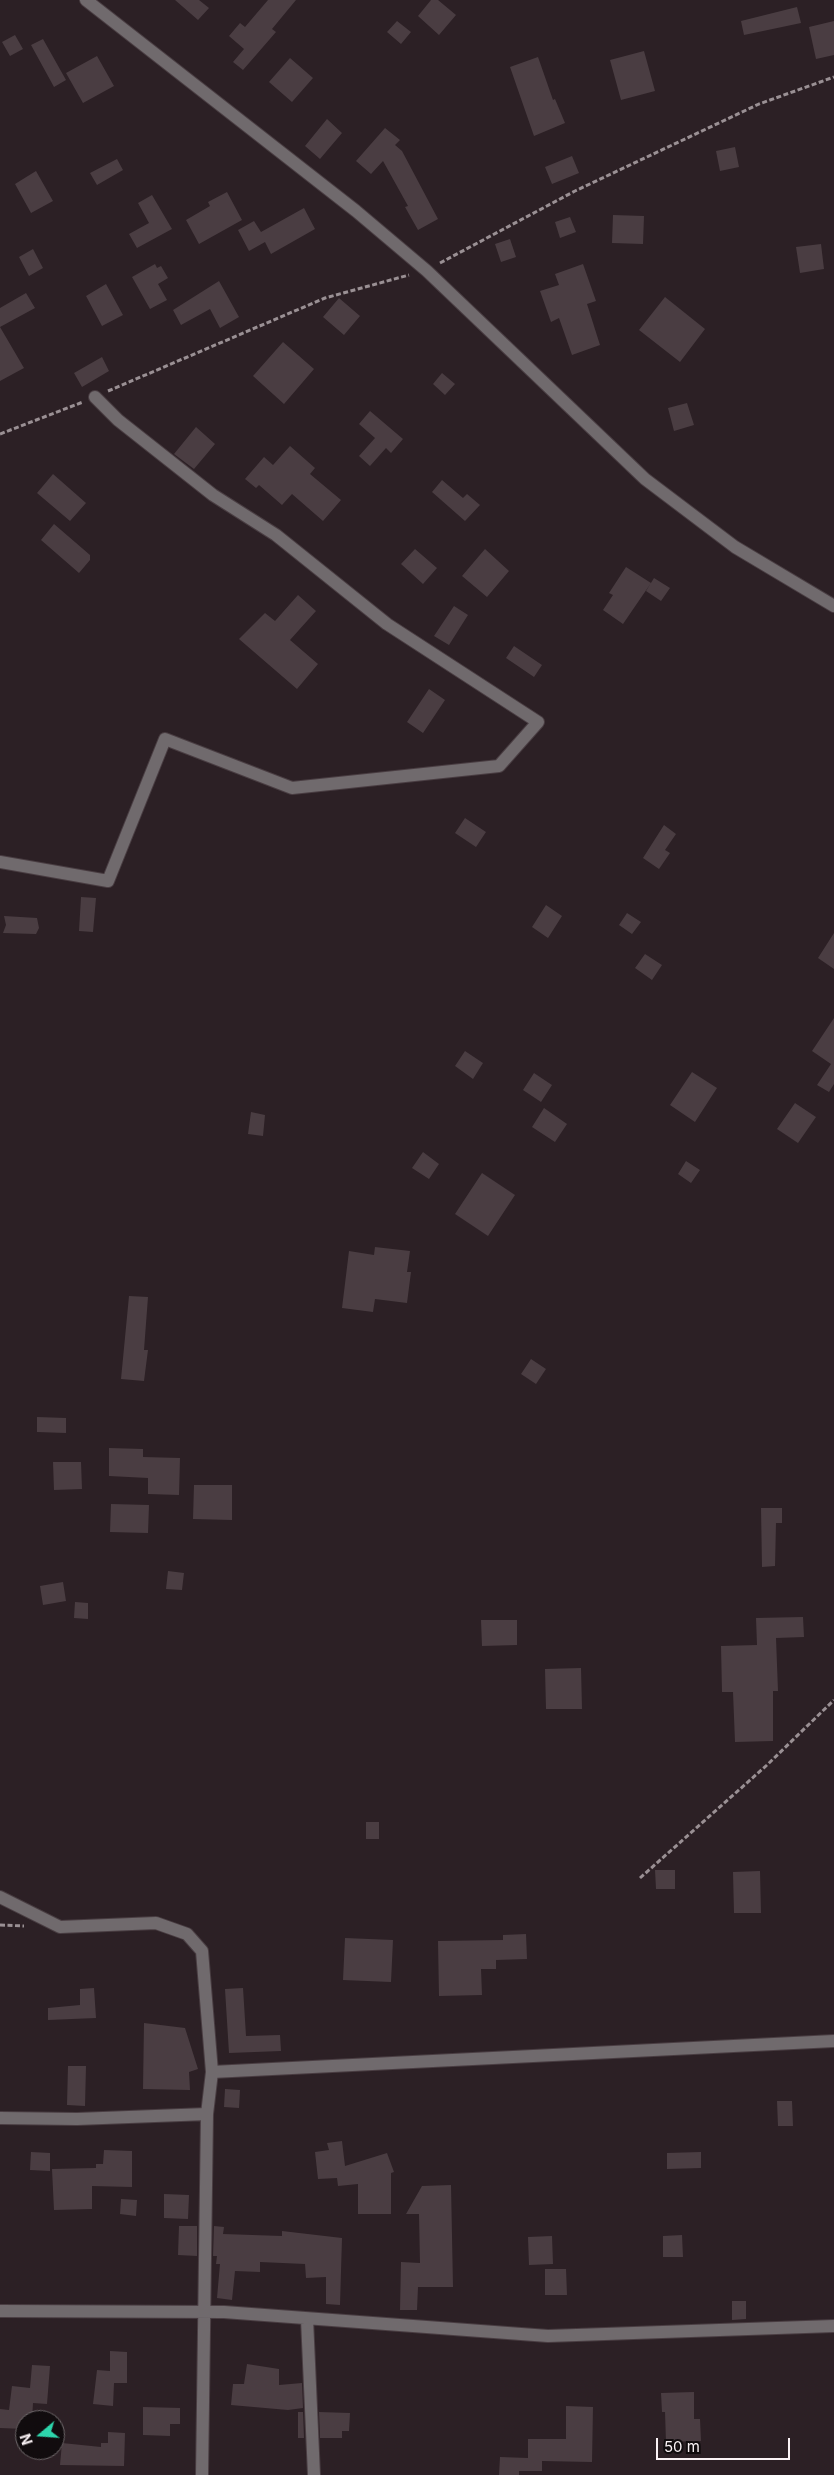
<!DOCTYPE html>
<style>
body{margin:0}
#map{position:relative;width:834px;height:2475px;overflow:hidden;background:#2c2025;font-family:Inter,sans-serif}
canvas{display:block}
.north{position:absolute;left:15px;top:2410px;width:50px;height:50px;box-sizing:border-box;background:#110c0e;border:1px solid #6e686a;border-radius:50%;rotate:252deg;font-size:14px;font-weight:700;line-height:20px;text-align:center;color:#faf2f5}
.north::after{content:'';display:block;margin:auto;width:18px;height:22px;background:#2dd5ab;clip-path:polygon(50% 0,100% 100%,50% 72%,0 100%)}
.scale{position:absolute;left:656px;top:2438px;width:134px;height:22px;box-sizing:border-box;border:2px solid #faf2f5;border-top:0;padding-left:6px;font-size:15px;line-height:18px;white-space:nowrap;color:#faf2f5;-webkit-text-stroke:4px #110c0e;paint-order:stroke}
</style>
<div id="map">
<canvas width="834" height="2475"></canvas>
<div class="north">N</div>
<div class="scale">50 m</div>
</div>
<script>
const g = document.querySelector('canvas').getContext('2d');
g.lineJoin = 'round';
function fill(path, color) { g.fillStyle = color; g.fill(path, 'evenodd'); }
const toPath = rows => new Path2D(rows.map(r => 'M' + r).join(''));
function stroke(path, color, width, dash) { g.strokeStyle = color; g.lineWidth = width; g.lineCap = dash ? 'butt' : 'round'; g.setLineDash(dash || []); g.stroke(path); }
fill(toPath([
 [175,0,199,0,209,8,198,20],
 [268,0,296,0,272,29,276,32,243,70,233,62,244,49,229,36,240,23,245,27],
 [431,0,438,0,456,15,439,35,418,16],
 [797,7,801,23,744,35,741,21],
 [397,21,411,32,401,44,387,32],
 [834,21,834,55,816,59,809,27],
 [15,35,23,49,10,56,2,42],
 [43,39,66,80,54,87,31,45],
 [644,51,655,91,621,100,610,60],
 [97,56,114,86,83,103,66,73],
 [538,57,553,100,555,99,565,123,534,136,510,67],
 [290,58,313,78,292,102,269,82],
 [327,119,342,133,320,159,305,146],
 [385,128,400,140,395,145,402,151,438,219,418,230,405,207,408,206,383,161,371,174,356,161],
 [735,147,739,167,720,171,716,151],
 [572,156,579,173,552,184,545,167],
 [117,159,123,170,97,185,90,173],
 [36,171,53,201,31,213,15,184],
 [227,192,242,220,199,244,186,220,210,206,208,202],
 [152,195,172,229,137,248,129,234,149,223,138,203],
 [304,208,315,229,271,254,265,242,249,251,238,230,254,221,261,232],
 [613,215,644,216,643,244,612,243],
 [570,217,576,232,560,238,555,222],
 [510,239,516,257,501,262,495,244],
 [821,244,824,269,800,273,796,247],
 [33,249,43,268,29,276,19,257],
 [155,264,157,268,161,266,168,278,158,284,167,300,150,309,132,277],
 [583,264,596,301,587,304,600,345,572,355,559,318,551,322,540,291,559,285,555,274],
 [219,281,239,317,220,328,210,309,181,325,173,310],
 [106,284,123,315,102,326,86,296],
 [26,293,35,308,0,327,24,368,0,381,0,308],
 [665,297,705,329,680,362,639,330],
 [339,298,360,316,344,335,323,317],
 [283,342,314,369,284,404,253,376],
 [102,357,109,371,82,387,74,373],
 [442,373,455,384,445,395,433,384],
 [687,403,694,425,674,431,668,408],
 [370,411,403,439,391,453,386,448,370,466,359,456,375,438,359,424],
 [196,427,215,444,194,469,174,454],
 [290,446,315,468,310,474,341,500,323,521,292,494,282,505,259,485,256,488,245,479,264,457,273,465],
 [53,474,86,503,70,521,37,493],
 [442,480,463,498,467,494,480,505,465,521,432,492],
 [54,524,90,555,90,560,79,573,41,540],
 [415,549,437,568,423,584,401,564],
 [485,549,509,571,487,597,462,576],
 [626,567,651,583,623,624,603,610,613,595,609,593],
 [654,578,670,588,661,601,646,591],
 [298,595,316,611,290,640,318,664,297,689,239,639,265,613,275,621],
 [454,606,468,615,449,645,434,636],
 [514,646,542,665,534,677,506,658],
 [429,689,445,700,423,733,407,722],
 [465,818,486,832,476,847,455,833],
 [664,825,676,834,665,850,670,853,659,869,643,858],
 [81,897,96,898,93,932,79,931],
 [546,905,562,916,548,938,532,927],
 [627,913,641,922,632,934,619,925],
 [4,916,37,918,39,928,36,934,3,933,6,925],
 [834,933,834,969,818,958],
 [645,954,662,965,652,980,635,968],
 [834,1018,834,1084,829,1092,817,1085,831,1064,812,1051],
 [465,1051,483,1063,473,1079,455,1066],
 [692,1072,717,1088,695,1122,670,1105],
 [534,1073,552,1085,541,1102,523,1090],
 [795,1103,816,1117,798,1143,777,1129],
 [544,1108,567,1124,555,1142,532,1127],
 [251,1112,265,1115,263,1136,248,1134],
 [423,1152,439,1164,429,1179,412,1168],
 [686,1161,700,1170,691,1183,678,1174],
 [482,1173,515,1195,488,1236,455,1214],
 [375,1247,410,1251,407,1272,411,1272,407,1303,375,1299,373,1312,342,1308,349,1251,374,1255],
 [129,1296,148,1297,144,1350,148,1350,144,1381,121,1379],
 [531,1359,546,1369,536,1384,521,1374],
 [37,1417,66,1418,66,1433,37,1432],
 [109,1448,143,1449,143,1457,180,1458,179,1495,148,1494,148,1478,109,1476],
 [53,1462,81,1462,82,1489,54,1490],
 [194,1485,232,1485,232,1520,193,1519],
 [111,1504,149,1505,148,1533,110,1532],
 [761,1508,782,1508,782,1523,776,1523,775,1566,762,1567],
 [168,1571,184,1573,182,1590,166,1589],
 [63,1582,66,1601,43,1605,40,1586],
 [75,1602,88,1603,88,1619,74,1618],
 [803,1617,804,1637,776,1638,778,1691,773,1691,773,1741,735,1742,733,1692,722,1692,721,1646,757,1645,756,1618],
 [481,1620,517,1620,517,1645,482,1646],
 [581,1668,582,1709,546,1709,545,1669],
 [366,1822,379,1822,379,1839,366,1839],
 [655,1870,675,1870,675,1889,656,1889],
 [760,1871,761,1913,734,1913,733,1872],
 [526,1934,527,1959,496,1960,496,1969,481,1969,482,1995,439,1996,438,1941,503,1940,503,1935],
 [345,1938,393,1940,391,1982,343,1980],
 [94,1988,96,2018,48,2020,48,2008,80,2005,80,1989],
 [243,1988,246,2036,280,2035,281,2051,229,2053,225,1989],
 [144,2023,185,2028,198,2069,189,2072,190,2090,143,2089],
 [68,2066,86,2066,85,2106,67,2105],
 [225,2089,240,2090,239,2108,224,2107],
 [777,2101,792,2101,793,2126,778,2126],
 [342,2141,345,2166,387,2153,394,2172,391,2173,391,2214,358,2214,358,2184,338,2186,337,2178,318,2179,315,2152,329,2150,327,2143],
 [104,2150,132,2151,132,2187,92,2186,92,2209,54,2210,52,2169,96,2168,96,2164,103,2164],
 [31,2152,50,2153,50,2171,30,2170],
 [701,2152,701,2168,667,2169,667,2153],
 [451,2185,453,2287,418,2287,417,2310,400,2310,401,2262,420,2263,419,2214,406,2214,422,2186],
 [164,2194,189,2195,188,2219,164,2218],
 [121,2199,137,2200,136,2216,120,2214],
 [179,2226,197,2226,197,2256,178,2255],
 [214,2226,224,2227,223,2234,282,2236,282,2231,342,2238,340,2305,326,2304,326,2277,306,2278,305,2264,260,2262,260,2272,235,2271,232,2300,217,2298,220,2264,216,2264,217,2256,213,2256],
 [682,2235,683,2257,663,2257,663,2236],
 [552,2236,553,2264,529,2265,528,2237],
 [545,2269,566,2269,567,2295,545,2295],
 [732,2301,746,2301,746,2319,732,2320],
 [110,2351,127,2352,127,2383,114,2383,113,2406,93,2404,97,2370,110,2371],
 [247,2364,279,2369,279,2385,302,2383,303,2408,288,2410,231,2405,233,2384,244,2384],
 [32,2365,50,2366,47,2404,33,2403,32,2420,25,2420,25,2429,0,2428,0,2409,9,2410,12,2386,30,2388],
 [694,2392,694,2419,700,2419,701,2441,666,2442,665,2412,662,2412,661,2393],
 [566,2406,593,2407,592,2462,542,2461,542,2471,519,2471,519,2475,499,2475,500,2457,528,2458,528,2439,566,2439],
 [143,2407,180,2408,180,2424,170,2424,170,2436,143,2435],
 [298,2412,303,2412,304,2438,298,2438],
 [319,2412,350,2413,349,2431,342,2431,342,2438,320,2438],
 [108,2432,125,2433,124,2466,60,2465,62,2443,101,2447,101,2443,108,2443]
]), '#4a3d42');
const minor = toPath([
 [86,0,356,211,427,271,645,479,735,547,834,606],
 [0,862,108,881,165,739,292,788,499,766,538,722,387,624,276,535,213,495,118,420,95,397],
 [0,1897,60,1927,156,1923,187,1934,202,1951,212,2072,834,2041],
 [0,2118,77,2119,207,2114],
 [0,2311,224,2312,548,2336,834,2326],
 [307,2319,314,2475],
 [202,2475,207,2114,212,2072]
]);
stroke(minor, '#493d42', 14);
stroke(toPath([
 [440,263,575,191,759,104,834,77],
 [108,391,325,298,409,275],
 [0,434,83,402],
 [640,1878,767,1765,834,1700],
 [0,1925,24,1926]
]), '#9a9094', 3, [5, 2.5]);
stroke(minor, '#706a6d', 12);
</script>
